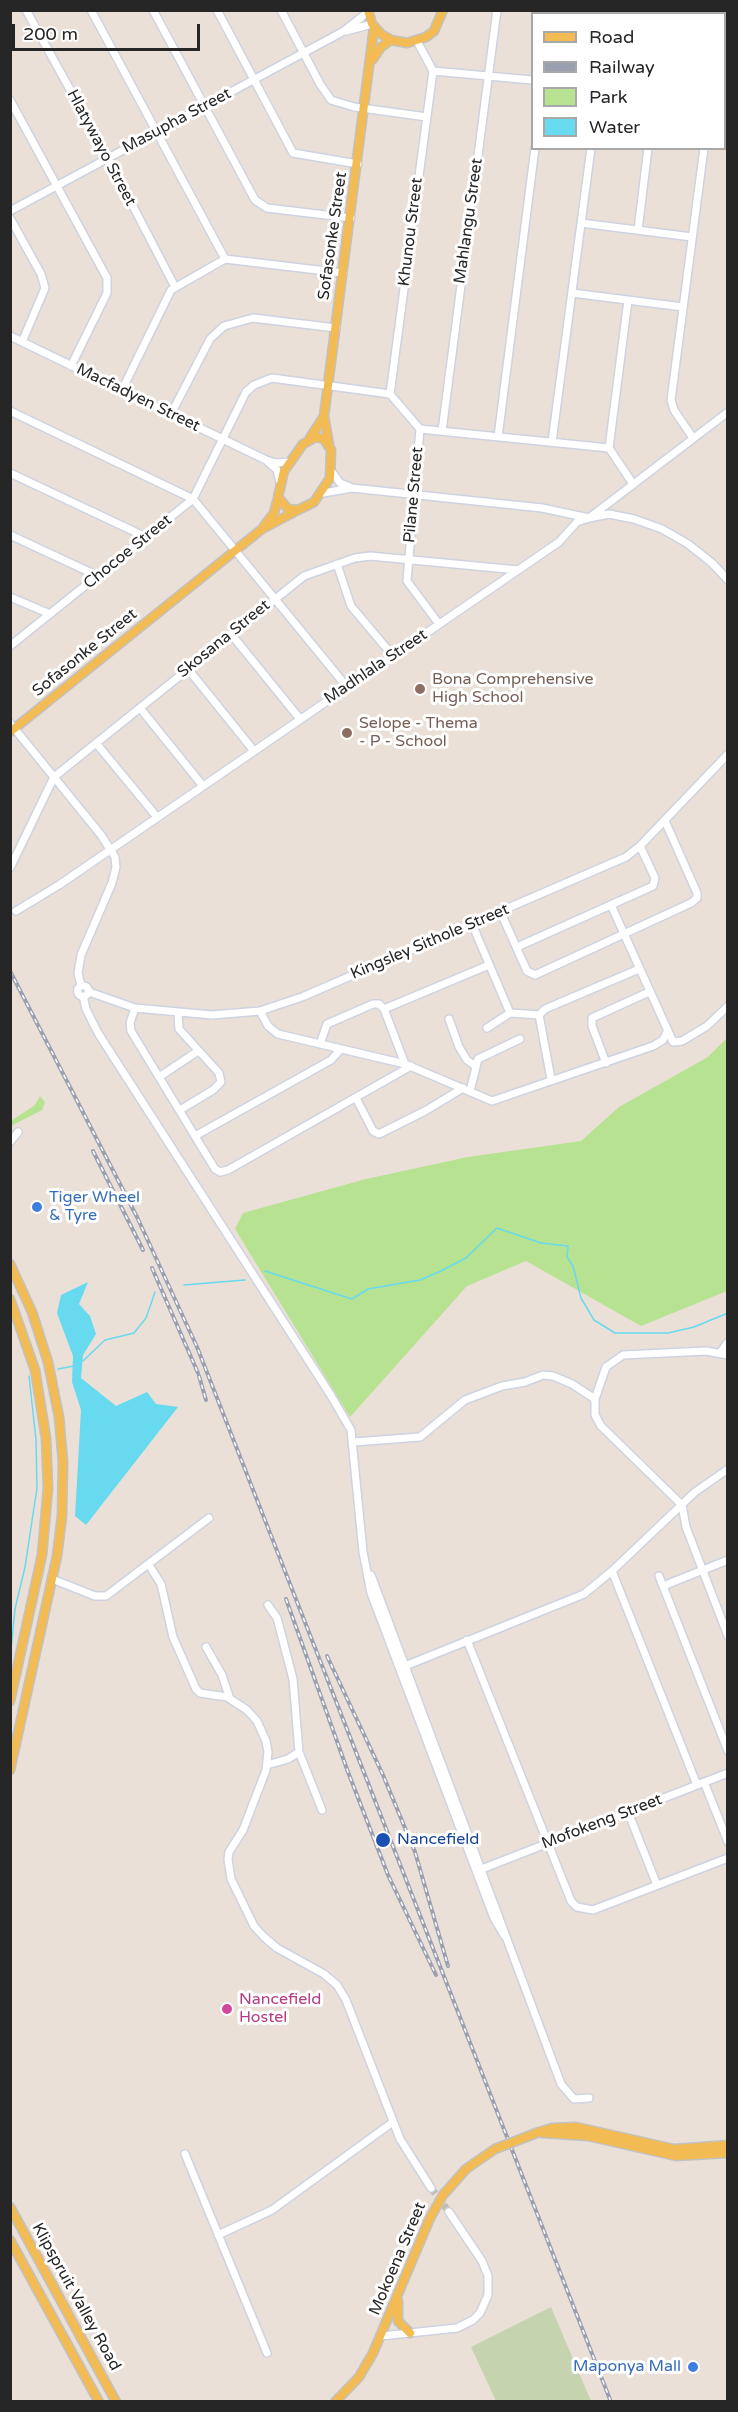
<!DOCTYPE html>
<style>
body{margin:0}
#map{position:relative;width:738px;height:2412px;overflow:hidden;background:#eae0d7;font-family:"Varela Round",sans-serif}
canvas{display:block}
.frame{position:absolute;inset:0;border:12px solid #262626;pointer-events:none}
.legend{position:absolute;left:531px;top:12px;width:195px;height:138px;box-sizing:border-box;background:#fff;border:2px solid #a8a8a8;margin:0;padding:8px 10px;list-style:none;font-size:18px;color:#262626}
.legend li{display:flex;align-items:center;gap:12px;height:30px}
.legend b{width:30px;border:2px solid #a8a8a8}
.scale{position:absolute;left:12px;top:24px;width:188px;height:27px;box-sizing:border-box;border:3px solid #262626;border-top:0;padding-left:8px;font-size:18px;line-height:21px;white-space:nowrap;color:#262626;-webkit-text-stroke:4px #fff;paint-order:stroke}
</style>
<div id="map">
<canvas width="738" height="2412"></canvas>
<div class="frame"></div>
<ul class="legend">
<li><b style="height:8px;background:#f2bb54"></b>Road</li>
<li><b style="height:8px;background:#9aa0b2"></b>Railway</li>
<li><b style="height:16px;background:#b6e292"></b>Park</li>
<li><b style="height:16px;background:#67daef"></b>Water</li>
</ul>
<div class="scale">200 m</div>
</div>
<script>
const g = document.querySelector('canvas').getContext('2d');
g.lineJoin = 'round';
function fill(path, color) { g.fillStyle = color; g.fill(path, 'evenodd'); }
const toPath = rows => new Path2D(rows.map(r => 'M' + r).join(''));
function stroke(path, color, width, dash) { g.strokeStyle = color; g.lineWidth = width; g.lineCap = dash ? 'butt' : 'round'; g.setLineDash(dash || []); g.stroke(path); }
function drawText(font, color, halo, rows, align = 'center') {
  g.font = font + ' "Varela Round",sans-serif'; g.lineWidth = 6; g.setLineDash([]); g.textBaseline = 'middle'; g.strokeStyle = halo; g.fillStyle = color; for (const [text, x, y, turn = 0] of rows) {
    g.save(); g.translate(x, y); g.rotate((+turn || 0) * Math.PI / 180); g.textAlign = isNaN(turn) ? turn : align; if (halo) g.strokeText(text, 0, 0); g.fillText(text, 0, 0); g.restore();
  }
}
fill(toPath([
 [727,1038,727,1291,641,1326,526,1261,467,1286,350,1417,235,1229,243,1213,366,1179,468,1157,581,1141,619,1107,708,1057],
 [40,1096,45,1102,42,1110,11,1126,11,1121,35,1105]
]), '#b6e292');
fill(toPath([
 [551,2307,591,2401,496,2401,471,2347]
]), '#c5d4ae');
fill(toPath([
 [88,1282,79,1304,90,1316,96,1334,83,1355,81,1378,116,1406,147,1392,156,1404,178,1407,86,1525,75,1516,81,1410,72,1382,73,1356,57,1313,61,1295]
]), '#67daef');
stroke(toPath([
 [265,1271,352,1299,368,1289,420,1280,441,1271,466,1258,497,1228,541,1243,568,1246,567,1257,573,1266,581,1298,594,1320,615,1333,668,1333,694,1327,728,1313],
 [184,1285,245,1280],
 [83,1361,105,1340,134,1333,146,1318,155,1292],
 [58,1369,74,1366],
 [10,1660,15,1609,25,1567,37,1488,36,1440,29,1376]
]), '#67daef', 1.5);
stroke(toPath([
 [431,2188,449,2212]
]), '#c3bbb4', 7, [7, 3.5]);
const minor = toPath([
 [26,10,108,158,175,287],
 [91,10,225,259],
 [153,10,255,200,267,208,351,218],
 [217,10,293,153,358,164],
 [281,10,320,84,331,100,354,107,427,117],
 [551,10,581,14],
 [589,14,589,10],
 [657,14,657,10],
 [722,14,722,10],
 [724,28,728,28],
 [346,31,372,24],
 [417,41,433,71],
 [433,71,532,80],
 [724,99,728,99],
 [10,100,107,278,107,293,71,366],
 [10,211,344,31,368,12],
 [10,218,41,274,45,288,22,342],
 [581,223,692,237],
 [638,230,648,148],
 [572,293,683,307],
 [10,336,266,460,276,463,289,462],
 [122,390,171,290,225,259,343,273],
 [390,394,433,71],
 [10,411,193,499,347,687],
 [171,414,210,339,224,326,253,318,336,328],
 [420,429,609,448],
 [442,431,497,10],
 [498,437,535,148],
 [693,438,674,410,671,400,704,148],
 [552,442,591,148],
 [609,448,628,300],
 [609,448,633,484],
 [268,462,277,470,280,482],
 [332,472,340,483,350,487],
 [10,473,146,537],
 [323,493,352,488,542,508,589,518,609,514,634,519,662,529,688,544,712,563,728,580],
 [10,535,98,576],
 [337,564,351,606,393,656],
 [10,597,50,614],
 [231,634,300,719],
 [10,646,193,499,246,392,254,385,272,378,390,394,420,429,407,581,439,624],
 [188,669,254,751],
 [140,708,203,786],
 [10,723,101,835,115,857,116,867,112,883,81,955,78,973,81,986],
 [96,743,157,817],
 [10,868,54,777,304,576,355,558,370,556,518,570],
 [611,905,673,1042,682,1041,707,1026,728,1006],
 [16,911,59,885,559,542,577,522,589,518,728,412],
 [501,913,527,971,535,975,691,903,697,898,697,893,665,821],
 [472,924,510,1013],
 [517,947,653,886,655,878,640,846],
 '77.5 991a5.5 5.5 0 1 1 11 0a5.5 5.5 0 1 1-11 0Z',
 [89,992,135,1008,212,1015,260,1011,302,997,626,857,640,846,728,754],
 [83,996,86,1009,98,1033,330,1394,351,1430,363,1552,371,1593,494,1918,504,1935],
 [135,1008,130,1023,131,1031,215,1169,220,1172,228,1170,411,1066],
 [384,1009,489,965],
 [260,1011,268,1026,278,1034,405,1064,492,1101,653,1046,663,1040,667,1032],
 [178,1014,179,1029,219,1073,221,1082,213,1090,180,1110],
 [539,1015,551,1079],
 [449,1019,459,1047,467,1060,474,1065],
 [487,1028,510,1013,539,1015,545,1009,639,969],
 [320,1044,327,1024,373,1004,379,1004,384,1009,405,1064],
 [606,1063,592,1026,592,1018,649,992],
 [159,1077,198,1051],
 [470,1091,478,1059,520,1039],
 [356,1098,373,1131,379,1134,425,1111,463,1088],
 [195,1136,331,1060,341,1049],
 [10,1142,18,1132],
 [720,1353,728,1342],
 [354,1442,420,1437,465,1400,502,1386,525,1382,543,1375,553,1376,572,1384,595,1399],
 [682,1505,601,1426,595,1415,595,1399,606,1367,623,1355,706,1351,728,1355],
 [682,1505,686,1527,728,1636],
 [149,1565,161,1584,173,1637,196,1689,200,1693,227,1697,247,1710,257,1721,266,1741,268,1752,266,1770,243,1830,229,1852,228,1859,231,1879,254,1926,264,1937,277,1948,324,1974,337,1985,346,2000,400,2139,431,2188],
 [612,1571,697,1785],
 [371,1575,561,2084,574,2099,589,2098],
 [659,1576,728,1751],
 [52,1579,95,1596,106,1596,209,1518],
 [663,1586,728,1560],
 [467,1640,571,1901,577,1907,593,1910,728,1858],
 [206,1647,222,1675,230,1699],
 [405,1666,584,1594,612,1571,695,1492,728,1469],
 [299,1752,322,1810],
 [267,1765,288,1759,299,1752,293,1679,277,1618,268,1605],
 [704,1782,728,1842],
 [628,1812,657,1885],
 [479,1870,728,1773],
 [185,2154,267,2353],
 [218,2235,272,2210,393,2122],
 [381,2336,457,2328,473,2320,480,2313,488,2295,488,2276,482,2261,449,2212]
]);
const major = toPath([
 [368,10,372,24,381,34,391,40,407,43,426,37,434,31,443,10],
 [373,59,381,47,391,40],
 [324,416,329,445],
 [316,437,324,439,331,450,330,478,314,502,298,510,288,509,278,497,284,471,303,444,316,437],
 [310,438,324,416,374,27],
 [264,526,274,513,278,498],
 [10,732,262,529,298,510],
 [10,1264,32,1312,48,1362,59,1417,63,1462,62,1516,57,1556,10,1770],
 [10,1299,35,1370,46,1438,48,1488,42,1555,10,1701],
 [539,2132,552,2128,576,2127,674,2149,728,2145],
 [542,2133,588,2136,676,2156,728,2153],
 [10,2207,116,2402],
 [10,2240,99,2402],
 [398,2301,398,2321,410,2333],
 [335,2402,359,2377,373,2353,430,2218,443,2195,466,2169]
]);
stroke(minor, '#cdd3e0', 10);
stroke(major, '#c2c2c2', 11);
stroke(minor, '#fff', 7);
stroke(major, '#f2bb54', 8);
const rail = toPath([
 [10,971,137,1217,197,1347,611,2402],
 [93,1151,143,1250],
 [152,1268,198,1373],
 [199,1376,206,1400],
 [286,1599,348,1772,388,1875,436,1975],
 [327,1656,383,1775,415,1852,448,1966]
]);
stroke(rail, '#9aa0b2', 4);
stroke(rail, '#fff', 1.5, [4.5]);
const majorBridge = toPath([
 [466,2169,495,2149,539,2132]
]);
stroke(majorBridge, '#c2c2c2', 11, []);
stroke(majorBridge, '#f2bb54', 8);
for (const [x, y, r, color] of [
 [420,689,6,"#8d6e63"],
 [347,733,6,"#8d6e63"],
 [37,1207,6,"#3f7fe0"],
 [383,1840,8,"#1a4fb4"],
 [227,2009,6,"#d1479c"],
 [693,2367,6,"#3f7fe0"]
]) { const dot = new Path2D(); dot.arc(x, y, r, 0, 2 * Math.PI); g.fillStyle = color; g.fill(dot); stroke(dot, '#fff', 2); }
drawText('16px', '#262626', '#fff', [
 ["Masupha Street",177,121,-28],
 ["Hlatywayo Street",101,148,62],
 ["Mahlangu Street",469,221,-82],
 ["Khunou Street",411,232,-83],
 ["Sofasonke Street",333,236,-82],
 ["Macfadyen Street",138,398,26],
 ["Pilane Street",414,495,-85],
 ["Chocoe Street",128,552,-39],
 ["Skosana Street",224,639,-39],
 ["Sofasonke Street",85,653,-39],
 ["Madhlala Street",376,667,-34],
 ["Kingsley Sithole Street",430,942,-23],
 ["Mofokeng Street",602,1822,-21],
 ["Mokoena Street",398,2259,-67],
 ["Klipspruit Valley Road",76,2297,61]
]);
drawText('16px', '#785e54', '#fff', [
 ["Bona Comprehensive",432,680],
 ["High School",432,698],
 ["Selope - Thema",359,724],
 ["- P - School",359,742]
], 'left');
drawText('16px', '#366cbe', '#fff', [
 ["Tiger Wheel",49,1198],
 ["& Tyre",49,1216],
 ["Maponya Mall",681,2367,"right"]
], 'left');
drawText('16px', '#164399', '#fff', [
 ["Nancefield",397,1840]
], 'left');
drawText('16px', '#b23c85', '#fff', [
 ["Nancefield",239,2000],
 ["Hostel",239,2018]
], 'left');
</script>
